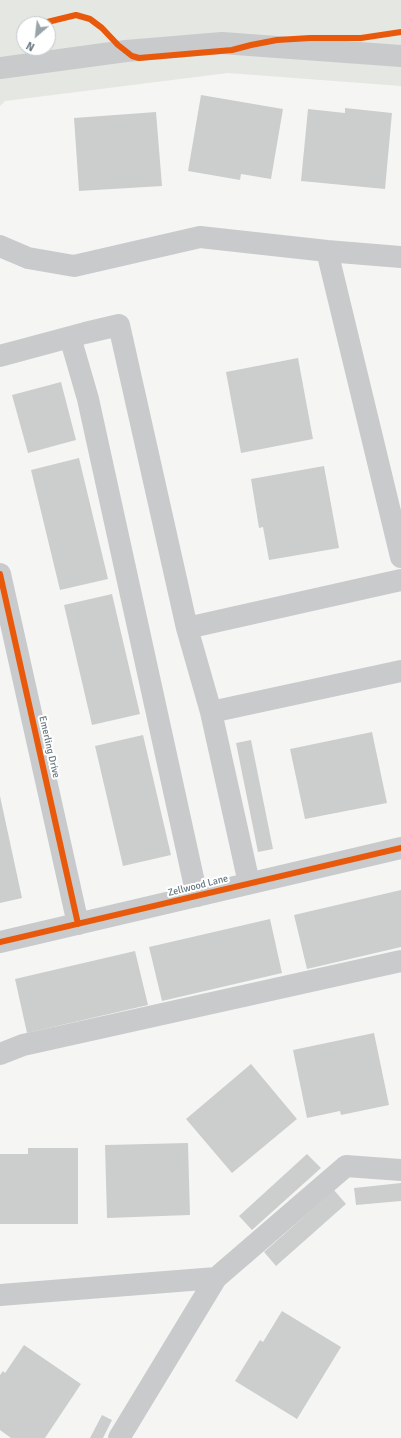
<!DOCTYPE html>
<style>
body{margin:0}
#map{position:relative;width:401px;height:1438px;overflow:hidden;background:#f5f5f4;font-family:Signika,sans-serif}
canvas{display:block}
.north{position:absolute;left:16px;top:16px;width:40px;height:40px;box-sizing:border-box;background:#fff;border:1px solid #c2c9cd;border-radius:50%;rotate:208deg;font-size:11px;font-weight:700;line-height:16px;text-align:center;color:#677881}
.north::after{content:'';display:block;margin:auto;width:14px;height:18px;background:#99a4a9;clip-path:polygon(50% 0,100% 100%,50% 72%,0 100%)}
</style>
<div id="map">
<canvas width="401" height="1438"></canvas>
<div class="north">N</div>
</div>
<script>
const g = document.querySelector('canvas').getContext('2d');
g.lineJoin = 'round';
function fill(path, color) { g.fillStyle = color; g.fill(path, 'evenodd'); }
const toPath = rows => new Path2D(rows.map(r => 'M' + r).join(''));
function stroke(path, color, width, dash) { g.strokeStyle = color; g.lineWidth = width; g.lineCap = dash ? 'butt' : 'round'; g.setLineDash(dash || []); g.stroke(path); }
function drawText(font, color, halo, rows, align = 'center') {
  g.font = font + ' Signika,sans-serif'; g.lineWidth = 4; g.setLineDash([]); g.textBaseline = 'middle'; g.strokeStyle = halo; g.fillStyle = color; for (const [text, x, y, turn = 0] of rows) {
    g.save(); g.translate(x, y); g.rotate((+turn || 0) * Math.PI / 180); g.textAlign = isNaN(turn) ? turn : align; if (halo) g.strokeText(text, 0, 0); g.fillText(text, 0, 0); g.restore();
  }
}
fill(toPath([
 [0,0,401,0,401,86,228,73,5,101,0,106],
 [24,24,48,24,48,48,24,48]
]), '#e5e7e2');
fill(toPath([
 [201,95,283,109,271,179,241,174,240,180,188,171],
 [345,108,392,113,385,189,301,181,308,109,345,113],
 [156,112,162,186,79,191,74,118],
 [298,358,313,439,241,453,226,372],
 [61,382,76,440,28,453,12,395],
 [79,458,108,579,60,590,31,470],
 [324,466,339,548,269,560,263,527,259,528,251,479],
 [112,594,140,714,92,725,64,605],
 [372,732,387,803,305,819,290,749],
 [143,735,171,855,123,866,95,746],
 [251,740,273,849,258,852,236,743],
 [0,796,22,898,0,903],
 [401,890,401,947,307,969,294,915],
 [270,919,282,973,162,1001,149,947],
 [135,951,148,1005,27,1033,15,979],
 [374,1033,389,1105,341,1115,340,1111,307,1118,293,1050],
 [251,1064,297,1119,232,1173,186,1119],
 [188,1143,190,1215,107,1218,105,1145],
 [28,1148,78,1148,78,1224,0,1224,0,1154,28,1154],
 [307,1154,321,1168,252,1230,239,1216],
 [401,1183,401,1201,356,1205,354,1188],
 [334,1190,346,1204,276,1266,264,1252],
 [282,1311,341,1347,297,1419,235,1381,260,1340,263,1342],
 [24,1345,81,1384,45,1438,11,1438,0,1430,0,1375,3,1371,5,1373],
 [102,1415,112,1420,103,1438,90,1438]
]), '#cccece');
stroke(toPath([
 [0,68,126,51,222,43,401,56],
 [0,246,28,258,74,266,200,237,327,251,401,257],
 [327,251,401,557],
 [70,337,88,399,197,896],
 [0,356,85,333,119,325,187,628,211,712,249,883],
 [0,574,78,924],
 [187,628,401,580],
 [211,712,401,671],
 [0,942,401,848],
 [0,1054,23,1045,401,961],
 [0,1295,216,1278],
 [119,1438,216,1278,346,1166,401,1170]
]), '#c9cacb', 22);
stroke(toPath([
 [39,24,76,15,90,19,102,28,118,45,132,56,139,58,232,50,251,45,277,40,310,38,361,38,401,32],
 [0,574,78,924],
 [0,942,401,848]
]), '#e8590c', 6);
drawText('10px', '#677881', '#fff', [
 ["Emerling Drive",49,747,77],
 ["Zellwood Lane",198,886,-14]
]);
</script>
